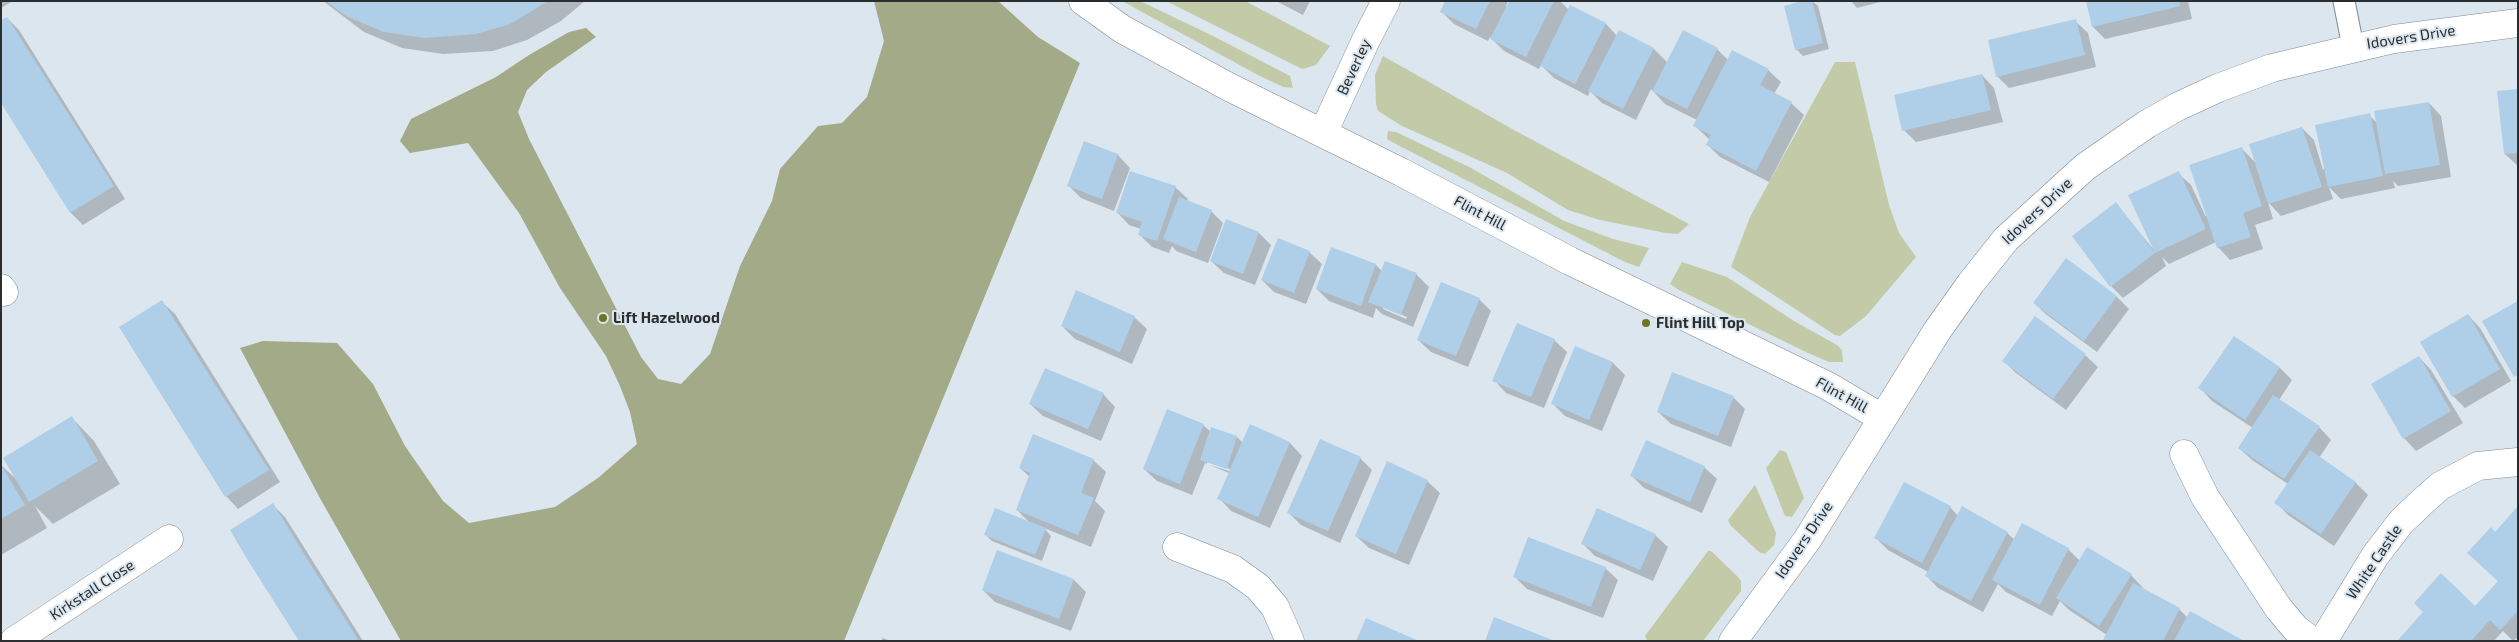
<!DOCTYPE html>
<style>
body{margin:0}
#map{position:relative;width:2519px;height:642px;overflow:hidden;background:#dbe6ef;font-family:"Exo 2",sans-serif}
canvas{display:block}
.frame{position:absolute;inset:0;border:2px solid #2a2e31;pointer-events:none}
</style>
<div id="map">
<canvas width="2519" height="642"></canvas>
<div class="frame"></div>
</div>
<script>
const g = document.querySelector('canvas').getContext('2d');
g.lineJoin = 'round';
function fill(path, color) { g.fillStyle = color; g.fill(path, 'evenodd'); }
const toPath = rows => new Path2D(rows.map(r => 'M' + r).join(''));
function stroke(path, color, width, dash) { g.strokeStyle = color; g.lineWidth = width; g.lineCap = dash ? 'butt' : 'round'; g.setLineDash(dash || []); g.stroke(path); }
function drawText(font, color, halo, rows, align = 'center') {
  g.font = font + ' "Exo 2",sans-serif'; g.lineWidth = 4; g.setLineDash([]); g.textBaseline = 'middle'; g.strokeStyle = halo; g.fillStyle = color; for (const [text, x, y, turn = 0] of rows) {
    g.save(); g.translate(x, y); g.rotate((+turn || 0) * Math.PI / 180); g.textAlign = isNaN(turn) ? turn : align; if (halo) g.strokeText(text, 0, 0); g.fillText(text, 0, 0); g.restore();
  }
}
fill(toPath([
 [1122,1,1140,1,1213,36,1290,76,1293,88,1283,87,1258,75],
 [1166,1,1245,1,1330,46,1316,65,1302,69],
 [1383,56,1514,130,1689,224,1678,234,1666,233,1600,220,1568,210,1507,173,1402,126,1378,111,1376,104,1375,75],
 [1835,62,1855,62,1889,205,1899,233,1916,257,1866,316,1840,336,1835,335,1731,267,1750,217],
 [1388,131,1396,132,1471,168,1564,221,1613,239,1649,248,1639,267,1625,262,1392,142,1387,139],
 [1682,262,1727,277,1794,321,1837,345,1842,350,1843,362,1829,362,1808,353,1679,290,1670,284],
 [1780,450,1786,452,1804,498,1792,517,1785,516,1766,468],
 [1755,485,1776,533,1774,545,1765,554,1759,552,1731,526,1728,520],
 [1708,551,1711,551,1737,576,1741,581,1741,591,1703,641,1647,640,1645,636]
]), '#c2caa7');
fill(toPath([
 [874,1,998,1,1038,37,1080,63,844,641,401,641,321,500,240,348,263,341,337,343,373,384,405,446,443,501,469,523,555,507,598,478,637,444,630,412,620,386,606,356,560,288,519,213,468,143,410,153,400,141,411,119,496,77,529,55,569,32,586,28,596,37,546,72,527,90,518,112,529,139,641,357,658,379,681,384,710,354,740,266,772,201,780,169,818,126,842,123,867,97,884,41]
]), '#a3aa87');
fill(toPath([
 [1,1,13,1,1,8],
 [323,1,585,1,561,21,527,40,493,51,443,54,402,48,364,32],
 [1276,1,1310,1,1303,15],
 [1446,1,1508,1,1506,6,1508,7,1511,1,1560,1,1569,10,1571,7,1606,24,1617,36,1654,49,1668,63,1717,49,1728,60,1768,70,1781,82,1774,94,1791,103,1804,115,1769,182,1720,157,1708,145,1710,140,1694,125,1697,120,1665,104,1651,89,1636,120,1602,103,1590,91,1588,96,1554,78,1541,65,1539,69,1504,51,1490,37,1488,41,1454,24,1441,11],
 [1807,1,1812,1,1818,6,1829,49,1803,56,1796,49],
 [1851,1,1884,1,1857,8],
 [2087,1,2188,1,2192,19,2105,39,2093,27],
 [7,18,19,30,125,199,83,225,71,213,1,101],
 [2075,21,2088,33,2096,67,2009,88,1997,76],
 [1982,75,1994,88,2003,122,1916,142,1904,130],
 [2518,90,2518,166,2505,154],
 [2429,103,2441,116,2451,177,2398,186,2393,181,2395,188,2341,199,2329,187,2333,199,2281,216,2268,202,2273,219,2255,225,2263,249,2230,260,2218,247,2216,242,2169,264,2162,257,2166,266,2123,298,2111,286,2116,204,2154,250,2178,173,2191,185,2206,217,2242,149,2256,163,2302,128,2314,140,2323,170,2369,115,2377,123],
 [1085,143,1118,155,1130,168,1114,211,1081,198,1069,186],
 [1175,187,1188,199,1187,201,1211,211,1223,223,1208,263,1176,251,1172,246,1169,253,1152,247,1139,234,1141,229,1129,225,1117,212],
 [1259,233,1271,245,1255,285,1224,273,1211,261],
 [1309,252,1322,264,1306,304,1274,292,1262,280],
 [1376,265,1382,271,1416,274,1429,287,1413,327,1382,314,1376,308,1373,318,1329,301,1317,289],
 [1383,307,1407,317,1406,319,1383,309],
 [2116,296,2129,309,2097,352,2047,315,2034,303],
 [1479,299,1491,311,1468,367,1431,352,1418,340],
 [162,302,175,314,280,482,238,509,226,496,121,327],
 [2468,315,2480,328,2511,381,2465,408,2453,396],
 [1134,317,1147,329,1132,364,1075,339,1062,326],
 [2234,337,2280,368,2292,380,2279,400,2319,427,2331,440,2319,458,2356,483,2368,495,2334,546,2288,515,2276,502,2288,484,2252,460,2239,448,2253,428,2212,401,2200,388],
 [1554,340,1567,352,1544,408,1506,393,1494,380],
 [1576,348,1613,363,1625,375,1602,431,1565,416,1553,404],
 [2085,355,2098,367,2066,410,2016,373,2004,361],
 [2419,357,2431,370,2463,423,2416,451,2404,438],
 [1103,394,1115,407,1101,441,1043,416,1030,404],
 [1733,397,1745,409,1731,447,1671,424,1658,412],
 [72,418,94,441,120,484,53,524,35,506,47,528,1,555,1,465,16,479],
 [1203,425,1211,432,1237,437,1243,443,1250,426,1290,443,1302,456,1270,528,1231,511,1219,498,1229,473,1205,463,1192,495,1157,481,1144,469],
 [1207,461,1233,470,1232,472,1207,464],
 [1360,458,1372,470,1340,543,1301,525,1289,513],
 [1093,460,1106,472,1095,501,1105,511,1091,547,1044,528,1051,536,1042,561,992,541,986,535,1030,523,1017,510,1030,477,1020,468],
 [1704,467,1717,479,1702,513,1644,488,1632,476],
 [1427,481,1440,493,1409,565,1369,548,1356,536],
 [273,505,285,517,363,641,300,641],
 [1950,507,1958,516,2007,533,2015,540,2068,549,2080,561,2131,575,2143,588,2142,589,2179,609,2188,618,2242,641,2106,641,2107,635,2069,610,2060,601,2052,616,2006,592,1998,584,1983,612,1938,588,1926,575,1928,572,1888,550,1876,538],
 [2518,508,2518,637,2513,641,2503,631,2494,641,2398,641,2424,612,2475,608,2499,582,2481,565,2496,533],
 [1655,535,1668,547,1653,581,1595,556,1583,544],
 [1605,568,1618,580,1603,618,1527,589,1515,577],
 [1074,580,1086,592,1071,631,995,602,983,590],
 [883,638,890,641,881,641]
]), '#0003');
fill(toPath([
 [326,1,548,1,510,24,476,34,425,38,384,32,346,16],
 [1445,1,1490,1,1476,29,1440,12],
 [1509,1,1554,1,1526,57,1490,39],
 [1802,1,1812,1,1823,43,1795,50,1784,6],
 [2086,1,2179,1,2180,6,2092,27],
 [1570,5,1606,23,1575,84,1540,66],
 [7,17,114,186,70,213,1,103,1,20],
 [2076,19,2085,55,1996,77,1988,40],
 [1619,30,1654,48,1623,109,1588,91],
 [1683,30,1718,48,1687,109,1652,91],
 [1732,50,1769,69,1760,85,1792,102,1756,171,1706,145,1711,135,1693,126],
 [1982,74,1991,110,1902,131,1894,95],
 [2518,89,2518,153,2504,154,2497,91],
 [2429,102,2440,165,2385,174,2374,111],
 [2370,113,2383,176,2328,187,2315,125],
 [2302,127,2322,187,2268,204,2249,144],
 [1084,141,1118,154,1102,199,1067,186],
 [2242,147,2262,206,2243,213,2251,237,2217,248,2189,165],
 [1130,171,1176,186,1157,241,1138,235,1142,222,1116,213],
 [2179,171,2206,229,2155,253,2128,195],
 [1179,197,1212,210,1196,252,1163,239],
 [2116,202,2155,253,2110,287,2072,236],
 [1226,219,1259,232,1243,274,1210,261],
 [1278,238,1310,251,1294,293,1261,280],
 [1331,247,1376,264,1361,306,1316,289],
 [2066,258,2117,296,2084,341,2033,303],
 [1385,261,1417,273,1401,315,1368,302],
 [1441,282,1480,298,1456,356,1417,340],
 [1076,290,1135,316,1120,352,1061,326],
 [162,300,269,470,225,497,119,327],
 [2518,301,2518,375,2514,377,2482,321],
 [2468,314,2500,369,2452,397,2420,342],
 [2035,316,2086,354,2053,399,2002,361],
 [1517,323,1555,339,1531,397,1492,381],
 [2234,336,2280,367,2245,420,2198,388],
 [1575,346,1613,362,1589,420,1551,404],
 [2419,356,2451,411,2403,439,2371,384],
 [1045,368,1104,393,1088,429,1029,404],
 [1672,372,1734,396,1718,436,1657,412],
 [2273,395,2320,426,2284,479,2238,448],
 [1167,409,1204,424,1180,484,1143,469],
 [72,416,98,461,29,502,3,458],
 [1250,424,1290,442,1258,517,1217,499],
 [1211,427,1237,436,1227,469,1200,460],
 [1033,434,1094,459,1081,493,1094,498,1078,535,1016,510,1030,473,1019,468],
 [1320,439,1361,457,1328,531,1287,513],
 [1646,440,1705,466,1690,502,1630,476],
 [2310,450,2356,482,2321,534,2274,503],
 [1387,461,1428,480,1396,554,1355,536],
 [1,465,25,505,1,519],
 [1904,482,1951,506,1922,563,1874,538],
 [273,503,309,562,359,641,299,641,247,559,230,530],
 [1962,506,2008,532,1971,601,1925,576],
 [2518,506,2518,611,2500,630,2490,620,2471,641,2397,641,2423,612,2414,603,2441,573,2475,606,2498,581,2467,553,2491,527,2495,532],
 [995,508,1046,528,1035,555,984,535],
 [1597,508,1656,534,1640,570,1581,544],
 [2022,523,2069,548,2040,605,1992,580],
 [1528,537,1606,567,1591,607,1513,577],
 [2087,547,2132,574,2099,626,2056,598],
 [997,550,1074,579,1059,619,982,590],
 [2133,583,2180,608,2163,641,2103,640],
 [2190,611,2244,641,2174,641],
 [1494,617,1555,641,1485,641],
 [1366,618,1419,641,1356,641]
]), '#afcfe9');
const service = toPath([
 [2344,1,2353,47]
]);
const minor = toPath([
 [1083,1,1122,29,1229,87,1401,172,1570,261,1828,386,1882,418],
 [1323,133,1366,40,1386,1],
 [1,288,4,292],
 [2184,454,2205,497,2279,609,2296,629,2312,641],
 [1177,547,1233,569,1258,587,1275,607,1290,641],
 [14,641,169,539],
 [1733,641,1807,540,1937,331,1971,283,2006,239,2085,167,2147,124,2177,107,2218,88,2272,68,2394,39,2518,23],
 [2323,641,2375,556,2401,522,2421,503,2440,486,2478,466,2518,462]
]);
stroke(service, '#808a92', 23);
stroke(minor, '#808a92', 29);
stroke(service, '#fff', 21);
stroke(minor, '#fff', 28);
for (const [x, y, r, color] of [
 [603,318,5,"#697622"],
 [1646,323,5,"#697622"]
]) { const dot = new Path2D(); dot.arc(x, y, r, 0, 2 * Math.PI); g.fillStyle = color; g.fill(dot); stroke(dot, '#dbe6ef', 2); }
drawText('15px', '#2a2e31', '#dbe6ef', [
 ["Idovers Drive",2411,37,-9],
 ["Beverley",1354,67,-65],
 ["Idovers Drive",2037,211,-43],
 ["Flint Hill",1480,213,28],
 ["Flint Hill",1842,395,29],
 ["Idovers Drive",1804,540,-56],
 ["White Castle",2374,562,-56],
 ["Kirkstall Close",92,590,-33]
]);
drawText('bold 15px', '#2a2e31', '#dbe6ef', [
 ["Lift Hazelwood",613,318],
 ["Flint Hill Top",1656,323]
], 'left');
</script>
